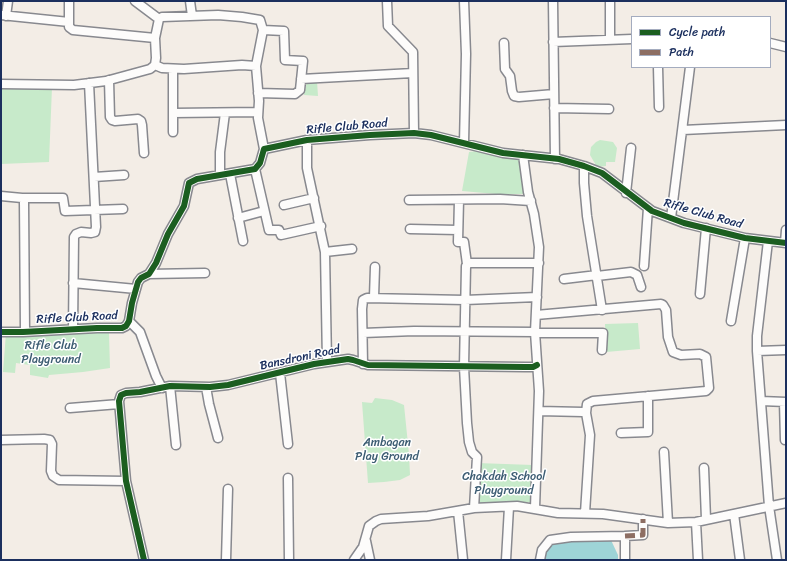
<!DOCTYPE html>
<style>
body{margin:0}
#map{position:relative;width:787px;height:561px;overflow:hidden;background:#f3ede6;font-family:Sriracha,sans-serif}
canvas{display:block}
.frame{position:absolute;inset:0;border:2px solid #1b2f5e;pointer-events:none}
.legend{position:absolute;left:631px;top:16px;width:140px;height:52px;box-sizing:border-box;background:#fff;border:1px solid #a4acbf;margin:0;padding:5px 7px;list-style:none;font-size:12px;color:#1b2f5e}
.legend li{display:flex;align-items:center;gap:8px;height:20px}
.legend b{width:20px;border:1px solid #a4acbf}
</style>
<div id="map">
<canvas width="787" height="561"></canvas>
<div class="frame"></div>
<ul class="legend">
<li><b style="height:5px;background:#1b5e20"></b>Cycle path</li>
<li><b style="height:5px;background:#8d6e63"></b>Path</li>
</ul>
</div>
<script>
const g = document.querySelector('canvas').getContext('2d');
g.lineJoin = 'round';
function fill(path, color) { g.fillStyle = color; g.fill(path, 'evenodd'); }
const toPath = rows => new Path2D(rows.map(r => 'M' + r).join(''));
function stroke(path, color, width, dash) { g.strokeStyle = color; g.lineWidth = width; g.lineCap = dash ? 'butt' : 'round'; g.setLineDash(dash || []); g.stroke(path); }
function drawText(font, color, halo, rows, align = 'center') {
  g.font = font + ' Sriracha,sans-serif'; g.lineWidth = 3; g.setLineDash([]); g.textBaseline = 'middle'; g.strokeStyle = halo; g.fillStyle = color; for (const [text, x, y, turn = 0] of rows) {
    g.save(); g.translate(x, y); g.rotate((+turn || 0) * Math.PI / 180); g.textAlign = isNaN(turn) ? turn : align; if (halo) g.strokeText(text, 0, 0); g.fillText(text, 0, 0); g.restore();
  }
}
fill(toPath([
 [307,81,317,81,318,96,304,95],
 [1,85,52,87,49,162,1,164],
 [600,140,613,142,617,148,615,162,606,162,606,166,597,167,590,155,591,147,596,142],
 [477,151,521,158,526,194,496,194,462,191,469,152],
 [638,323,640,349,606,352,605,324],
 [104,330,109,333,110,368,83,372,49,375,48,378,30,375,30,365,16,363,15,373,3,372,6,333],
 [375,398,392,400,404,405,409,454,410,475,400,480,384,482,368,483,362,402,372,403],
 [477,463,533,465,531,502,475,504]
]), '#c7eaca');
fill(toPath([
 [610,538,618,555,618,560,542,560,548,543]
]), '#9ed4d7');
const minor = toPath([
 [69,1,69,27,73,30,155,38],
 [135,1,159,19],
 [190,1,192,16],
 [387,1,388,26,413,52,414,133],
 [553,1,555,159],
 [610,1,610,39],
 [1,15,69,22],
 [6,16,8,1],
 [553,42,632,39],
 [504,43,505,69,510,76,512,91,514,96,519,97,554,94],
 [770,43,786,47],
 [155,65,162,68,184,69,242,65,256,66,259,101,258,118,264,149],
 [658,67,659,107],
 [301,79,413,73],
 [109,80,110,117,112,120,115,121,138,119,141,121,142,125,144,153],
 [1,84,74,85,106,81,150,69,155,65,156,58,155,38,159,19,162,17,218,15,242,17,260,20,263,30,256,66],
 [258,93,295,94,300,90,303,61,285,60,284,31,263,30],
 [554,108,609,109],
 [173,113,258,112],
 [683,130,786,125],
 [173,132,173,69],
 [307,140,307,168,325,252,352,249],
 [464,143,466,54,464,1],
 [523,155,528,192,534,214,539,247,535,332,539,391,535,508],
 [584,166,584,183,587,216,602,310],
 [255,169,269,230,279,230,281,235,321,226],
 [230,174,243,241],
 [220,175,220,152,225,113],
 [94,177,124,175],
 [626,193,631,148],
 [1,196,22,198,24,201,25,332],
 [22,198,63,198,65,211,123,209],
 [409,200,500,199,531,201],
 [459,200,458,242,464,242,467,264],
 [284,205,314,198],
 [238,218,264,211],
 [671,218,690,67],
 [410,229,458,230],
 [768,241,757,336,757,351,769,506,777,560],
 [785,243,786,230],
 [325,252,327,362],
 [644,266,648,208],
 [149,274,205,273],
 [597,276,631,272,637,275,641,287],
 [564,279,597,275],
 [73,283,136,289],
 [700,294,706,228],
 [374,297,375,267],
 [536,315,661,304,663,305,666,310,668,337,673,352,681,355,700,354,706,357,709,388,706,391,593,401,587,404,586,413],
 [129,321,140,332,156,376,162,388],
 [731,321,745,238],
 [73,329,74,237,76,234,81,232,91,233,95,232,96,227,89,83],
 [1,332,23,332,97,328,122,328,126,326,129,321,132,303,138,282,141,278,149,274,156,263,168,234,184,206,189,183,197,179,255,169,260,163,264,149,307,140,370,135,414,133,431,135,503,153,559,159,584,166,602,173,652,211,684,223,745,238,786,243],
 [363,333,414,331,535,332],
 [535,333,603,333,602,350],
 [757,351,786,350],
 [363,364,362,309,363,300,367,298,465,300,537,297],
 [280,373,288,444],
 [170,386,176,445],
 [206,387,209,404,218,438],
 [761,401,786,402],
 [784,402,785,440],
 [70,408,119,404],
 [539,411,583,412,586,413,590,435,585,513],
 [621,433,648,432,648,396],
 [1,440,44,439,50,440,52,444,51,471,53,476,59,480,126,481],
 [664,452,668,523],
 [704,468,706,519],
 [288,478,289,560],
 [474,508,477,457,472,452,469,442,467,423,464,367,466,266,469,263,539,263],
 [458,511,463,560],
 [734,514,740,560],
 [696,522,698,560],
 [625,536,643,535,643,519],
 [366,541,370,560],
 [144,560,126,481,119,401,121,395,126,393,140,392,170,386,210,387,228,385,314,364,348,359,353,360,368,365,525,367,533,367,537,365],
 [226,560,228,489],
 [354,560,363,547,369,526,376,521,381,519,428,516,474,508,517,506,558,513,603,514,668,523,696,522,786,503],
 [506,560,509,507],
 [540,560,542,550,550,540,571,537,625,536,625,560]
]);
stroke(minor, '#88898f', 11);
stroke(minor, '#fdfcfb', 8);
stroke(toPath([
 [625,536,643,535,643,519]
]), '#8d6e63', 5, [10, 5]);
stroke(toPath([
 [1,332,23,332,97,328,122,328,126,326,129,321,132,303,138,282,141,278,149,274,156,263,168,234,184,206,189,183,197,179,255,169,260,163,264,149,307,140,370,135,414,133,431,135,503,153,559,159,584,166,602,173,652,211,684,223,745,238,786,243],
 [144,560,126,481,119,401,121,395,126,393,140,392,170,386,210,387,228,385,314,364,348,359,353,360,368,365,525,367,533,367,537,365]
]), '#1b5e20', 6);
drawText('12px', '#1b2f5e', '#fff', [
 ["Rifle Club Road",347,127,-5],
 ["Rifle Club Road",703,214,16],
 ["Rifle Club Road",77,318,-3],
 ["Bansdroni Road",300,358,-12]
]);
drawText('12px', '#3d5d73', '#fff', [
 ["Rifle Club",51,346],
 ["Playground",51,360],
 ["Ambagan",387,443],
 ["Play Ground",387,457],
 ["Chakdah School",504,477],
 ["Playground",504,491]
]);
</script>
